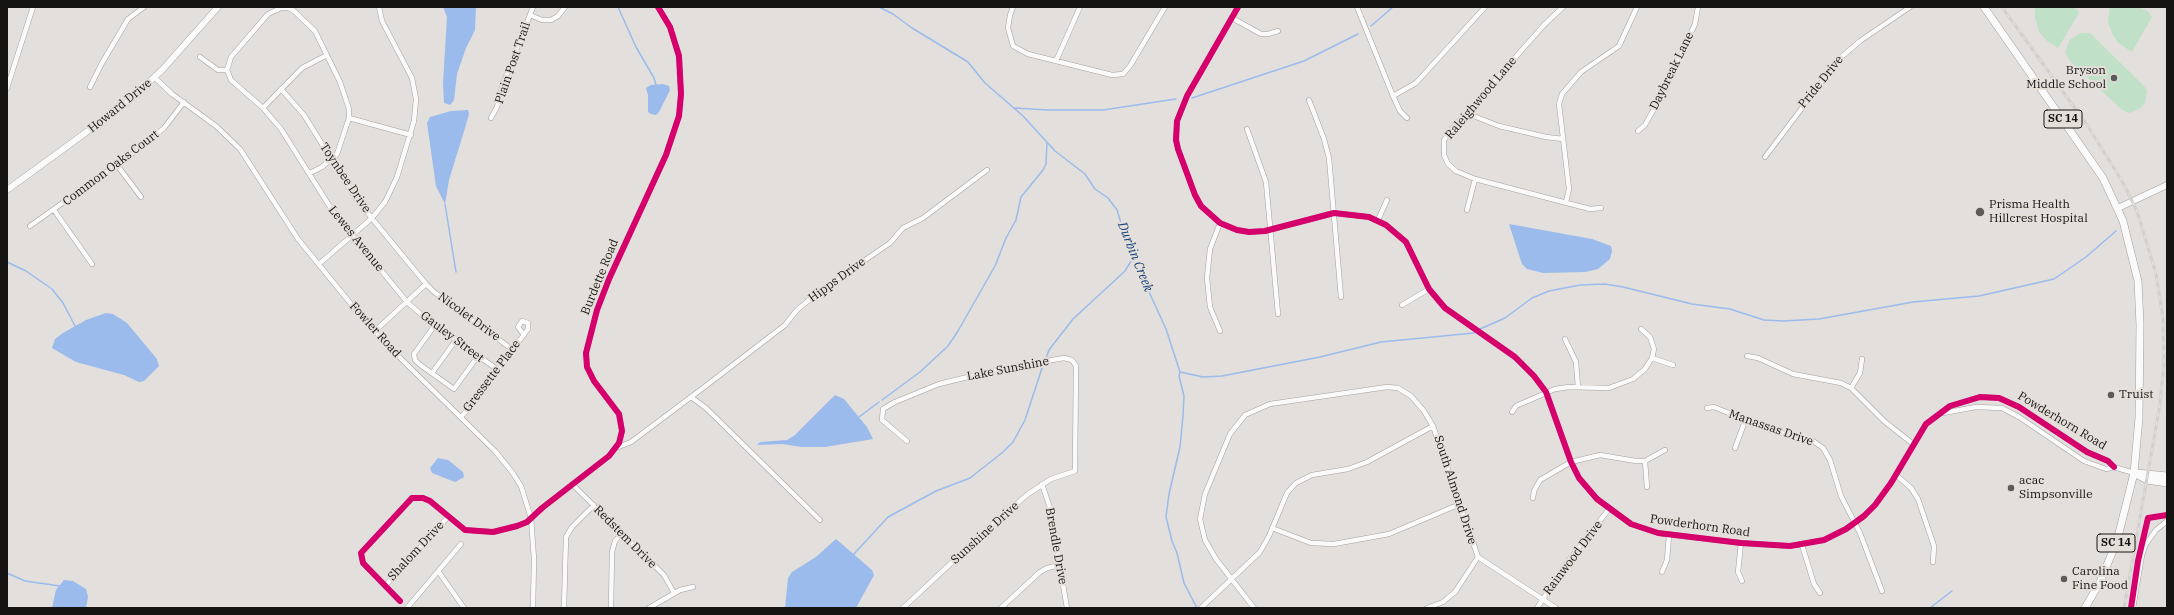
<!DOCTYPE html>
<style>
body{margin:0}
#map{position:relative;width:2174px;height:615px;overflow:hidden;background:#e2dfdd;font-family:"IBM Plex Serif",serif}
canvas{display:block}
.frame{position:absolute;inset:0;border:8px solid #161413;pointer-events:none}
</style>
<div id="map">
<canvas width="2174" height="615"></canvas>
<div class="frame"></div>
</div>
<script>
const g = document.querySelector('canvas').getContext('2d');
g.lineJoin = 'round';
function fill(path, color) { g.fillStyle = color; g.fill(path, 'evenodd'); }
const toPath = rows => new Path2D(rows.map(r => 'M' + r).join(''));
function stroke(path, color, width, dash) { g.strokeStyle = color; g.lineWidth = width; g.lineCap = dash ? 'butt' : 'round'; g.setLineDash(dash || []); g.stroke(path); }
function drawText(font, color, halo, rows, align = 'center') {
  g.font = font + ' "IBM Plex Serif",serif'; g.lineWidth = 4; g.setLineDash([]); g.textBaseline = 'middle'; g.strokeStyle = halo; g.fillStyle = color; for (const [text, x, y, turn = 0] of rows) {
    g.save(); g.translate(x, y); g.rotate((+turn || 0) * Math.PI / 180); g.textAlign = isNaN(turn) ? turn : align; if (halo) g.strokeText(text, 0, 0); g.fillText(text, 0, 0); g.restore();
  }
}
fill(toPath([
 [2035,7,2071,7,2077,9,2079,13,2058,48,2047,41,2039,32,2035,17],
 [2110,7,2137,7,2148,11,2152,17,2132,52,2118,43,2112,33,2108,22],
 [2081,33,2090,33,2145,87,2147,92,2145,103,2139,109,2129,113,2121,109,2070,61,2065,52,2070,39]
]), '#c0e1c8');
fill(toPath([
 [443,7,476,7,475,30,466,48,457,74,454,100,450,105,444,103,443,83,447,17],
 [663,84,669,86,670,90,659,112,656,115,651,114,648,112,648,95,646,88,651,85],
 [468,110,469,114,465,128,449,180,445,204,436,186,427,123,430,117,451,111],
 [1509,224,1592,239,1611,246,1612,251,1610,259,1598,269,1585,272,1543,273,1527,269,1522,264],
 [106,313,113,314,127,323,157,359,159,366,144,381,139,382,124,375,76,362,52,348,55,339,63,333,86,320],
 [835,395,844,399,867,427,873,439,825,447,802,447,782,444,757,445,760,442,787,440,795,435],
 [438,458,448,460,463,472,464,477,455,482,432,473,430,468],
 [836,539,872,570,874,575,856,608,785,608,788,578,792,572,816,557],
 [64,580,73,581,86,589,88,597,86,608,52,608,56,590]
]), '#9abbeb');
stroke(toPath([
 [618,7,636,47,654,78,656,85],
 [879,7,893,14,912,28,968,62,985,83,1023,116,1055,151,1085,174,1095,189,1108,198,1117,210,1128,246,1166,329,1180,372,1179,376,1184,396,1183,416,1180,447,1169,494,1166,517,1172,541,1177,553,1184,583,1197,608],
 [1371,26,1393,7],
 [1192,98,1304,61,1358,34],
 [1014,108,1048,110,1103,110,1176,99],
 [445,204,456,272],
 [7,262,26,271,52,289,63,303,75,326],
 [1480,329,1505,318,1532,298,1549,291,1580,285,1605,284,1623,287,1692,304,1730,309,1764,320,1783,321,1819,319,1913,302,1979,296,2054,279,2086,257,2116,231],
 [1046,358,1049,350,1073,319,1125,271,1134,256],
 [1180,372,1203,377,1222,376,1320,357,1381,342,1474,333],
 [882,400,920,372,948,346,958,331,995,266,1006,238,1016,220,1021,197,1043,170,1046,164,1047,143],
 [859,417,879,402],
 [854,554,888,517,936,491,970,478,1003,452,1013,442,1025,420,1043,365],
 [7,573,25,581,60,586],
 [1930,608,1952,591]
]), '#9abbeb', 1.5);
const street = toPath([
 [1013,7,1010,15,1008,28,1013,46,1028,54,1112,75,1123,74,1130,66,1165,7],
 [1238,7,1187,96,1177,121,1176,140,1178,149,1195,195,1201,206,1220,223,1237,230,1249,232,1265,231,1334,213,1369,217,1386,225,1406,242,1429,289,1445,308,1515,357,1534,376,1546,392,1571,462,1579,478,1597,499,1631,524,1658,533,1741,543,1790,546,1824,540,1846,529,1864,516,1875,505,1891,483,1926,424,1950,406,1980,397,1999,398,2019,407,2087,452,2108,461,2114,467],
 [1357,7,1393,96,1400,111,1407,118],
 [1563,7,1544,25,1451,130,1444,140,1444,155,1448,164,1456,171,1475,179,1590,209,1601,208],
 [530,15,542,20,551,20,558,16,565,7],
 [1232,18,1261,34,1268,34,1278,31],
 [200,57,218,70,227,70],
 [1056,61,1080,7],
 [155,78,172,94,216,126,240,149,298,239,360,315,389,347,495,451,512,472,521,486,531,518,534,559,533,608],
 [90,87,102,63,128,19,144,7],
 [7,88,33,7],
 [281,89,304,115,356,199,426,284,434,292,513,350],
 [1393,96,1416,83,1485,7],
 [1309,100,1324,139,1329,158,1341,297],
 [263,108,302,68,327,55],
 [1466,113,1499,126,1546,137,1563,139],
 [349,118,411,135],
 [491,118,497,107,503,84,533,7],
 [1247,129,1266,182,1278,314],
 [1638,131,1645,125,1665,89,1695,24,1698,7],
 [1765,157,1839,59,1860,41,1910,7],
 [117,165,141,197],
 [310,173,322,167,337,154,349,118,349,109,340,82,315,31,294,11,289,8,281,8,268,14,231,57,227,70,231,80,263,108,281,129,332,210,407,302,423,316,498,370],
 [1566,202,1569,189,1559,104,1562,94,1581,72,1619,46,1637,7],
 [54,210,92,264],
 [1467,210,1475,179],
 [1378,220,1387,200],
 [1220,223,1210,249,1207,278,1210,307,1220,331],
 [30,226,147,143,164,128,184,102],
 [319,264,372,218,385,202,397,177,414,121,416,99,412,78,382,21,379,7],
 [1402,305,1429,289],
 [435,325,414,354,415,360,419,364,454,389,478,356],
 [375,331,426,284],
 [1565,339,1576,362,1578,387],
 [1747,356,1758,358,1793,374,1841,383,1851,388,1884,421,1913,444],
 [1652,358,1673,365],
 [432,373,456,340],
 [1851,388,1860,373,1862,359],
 [691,397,706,408,820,520],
 [1707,408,1714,407,1770,430,1813,441,1823,448,1830,460,1841,496,1860,533,1882,591],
 [1512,412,1516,406,1555,389,1569,387,1609,388,1633,379,1645,369,1652,358,1654,349,1650,337,1641,329],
 [1943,413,1976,407,2002,408,2019,417,2084,461,2106,469,2114,467,2134,473],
 [461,417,476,400,528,329,528,323,522,321,518,327,524,335],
 [616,448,631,442,707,385,785,325,797,310,820,291,890,243,903,228,923,218,987,170],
 [1735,448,1745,421],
 [1645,461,1647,487],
 [1896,475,1911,488,1918,499,1934,546,1933,562],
 [572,484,664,575,674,593],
 [1042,484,1050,508,1067,608],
 [1533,498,1534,491,1540,480,1571,462,1600,455,1636,461,1645,461,1665,450],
 [1272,528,1311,543,1334,544,1389,534,1460,504],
 [1741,543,1738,572,1742,581],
 [1802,545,1814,584,1820,593],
 [438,571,464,608],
 [1662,572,1667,560,1669,535],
 [385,586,448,517],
 [400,601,363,563,361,553,412,498,423,498,430,501,465,530,493,532,517,526,527,522,542,508,609,456,619,443,622,431,619,414,594,381,587,367,586,353,597,310,609,279,666,155,679,116,681,94,679,56,670,27,658,7],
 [407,608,461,544],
 [564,608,566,537,572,527,594,505],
 [611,608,612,552,615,541,622,533],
 [649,608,680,590,693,587],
 [903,608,992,525,1028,494,1051,479,1075,471,1076,366,1072,360,1064,358,1005,368,939,384,895,402,883,409,882,420,907,441],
 [1001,608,1040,572,1047,568,1060,565],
 [1201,608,1260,552,1269,536,1287,493,1296,483,1312,475,1348,469,1367,462,1433,426],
 [1254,608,1216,559,1205,540,1200,519,1205,494,1230,434,1245,415,1270,404,1387,387,1398,388,1411,396,1424,411,1433,426,1478,557,1556,608],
 [1427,608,1443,602,1455,592,1478,557],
 [1537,608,1566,564,1609,509],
 [2133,608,2142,555,2146,544,2156,530,2167,521]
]);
const secondary = toPath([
 [7,190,129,101,163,69,218,7],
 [2118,208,2167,185]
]);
const primary = toPath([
 [1984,7,2103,178,2123,221,2138,281,2140,325,2139,418,2134,473,2117,541,2100,582,2085,608],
 [2134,473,2147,480,2167,483],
 [2136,473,2167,476]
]);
stroke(street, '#a3a09f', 5.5);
stroke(secondary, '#a3a09f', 7);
stroke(primary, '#a3a09f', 8);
stroke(street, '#fbfafa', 4.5);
stroke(secondary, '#fbfafa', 6);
stroke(primary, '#fbfafa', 7);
const rail = toPath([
 [2002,7,2087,125,2122,181,2137,211,2156,274,2163,318,2164,366,2159,410,2124,608]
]);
stroke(rail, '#d1d0cf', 3);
stroke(rail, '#e5dfda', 1.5, [4.5]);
stroke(toPath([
 [1238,7,1187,96,1177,121,1176,140,1178,149,1195,195,1201,206,1220,223,1237,230,1249,232,1265,231,1334,213,1369,217,1386,225,1406,242,1429,289,1445,308,1515,357,1534,376,1546,392,1571,462,1579,478,1597,499,1631,524,1658,533,1741,543,1790,546,1824,540,1846,529,1864,516,1875,505,1891,483,1926,424,1950,406,1980,397,1999,398,2019,407,2087,452,2108,461,2114,467],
 [400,601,363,563,361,553,412,498,423,498,430,501,465,530,493,532,517,526,527,522,542,508,609,456,619,443,622,431,619,414,594,381,587,367,586,353,597,310,609,279,666,155,679,116,681,94,679,56,670,27,658,7],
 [2131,608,2138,561,2148,518,2167,515]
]), '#d6006c', 6);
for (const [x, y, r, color] of [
 [2114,78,4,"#5d5b5a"],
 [1980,212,5,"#5d5b5a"],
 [2111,395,4,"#5d5b5a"],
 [2011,488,4,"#5d5b5a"],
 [2064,579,4,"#5d5b5a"]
]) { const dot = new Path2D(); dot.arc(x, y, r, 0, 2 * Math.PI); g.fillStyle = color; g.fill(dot); stroke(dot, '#e5dfda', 1.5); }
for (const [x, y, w] of [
 [2063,119,38],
 [2116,543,38]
]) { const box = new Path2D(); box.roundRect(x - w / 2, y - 9, w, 18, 3); g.fillStyle = '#e5dfda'; g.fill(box); stroke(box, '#161413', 1); }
drawText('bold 11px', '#161413', null, [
 ["SC 14",2063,119],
 ["SC 14",2116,543]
]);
drawText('12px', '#161413', '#e5dfda', [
 ["Plain Post Trail",513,63,-71],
 ["Daybreak Lane",1672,71,-64],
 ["Pride Drive",1821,82,-51],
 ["Raleighwood Lane",1481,98,-50],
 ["Howard Drive",120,106,-39],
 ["Common Oaks Court",111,168,-37],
 ["Toynbee Drive",345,178,56],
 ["Lewes Avenue",356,239,51],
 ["Burdette Road",600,277,-68],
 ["Hipps Drive",837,280,-36],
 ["Nicolet Drive",469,317,36],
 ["Fowler Road",375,330,48],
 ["Gauley Street",452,337,37],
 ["Lake Sunshine",1008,369,-11],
 ["Gressette Place",492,376,-53],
 ["Powderhorn Road",2062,421,31],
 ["Manassas Drive",1771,428,19],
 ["South Almond Drive",1455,490,72],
 ["Powderhorn Road",1700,526,8],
 ["Sunshine Drive",985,533,-42],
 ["Redstem Drive",625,537,45],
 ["Brendle Drive",1056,546,80],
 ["Shalom Drive",416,551,-47],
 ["Rainwood Drive",1573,558,-53]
]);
drawText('12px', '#161413', '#e5dfda', [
 ["Bryson",2106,71,"right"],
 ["Middle School",2106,85,"right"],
 ["Prisma Health",1989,205],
 ["Hillcrest Hospital",1989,219],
 ["Truist",2119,395],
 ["acac",2019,481],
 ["Simpsonville",2019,495],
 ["Carolina",2072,572],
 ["Fine Food",2072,586]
], 'left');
drawText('italic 13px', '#12427f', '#e5dfda', [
 ["Durbin Creek",1135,257,68]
]);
</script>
